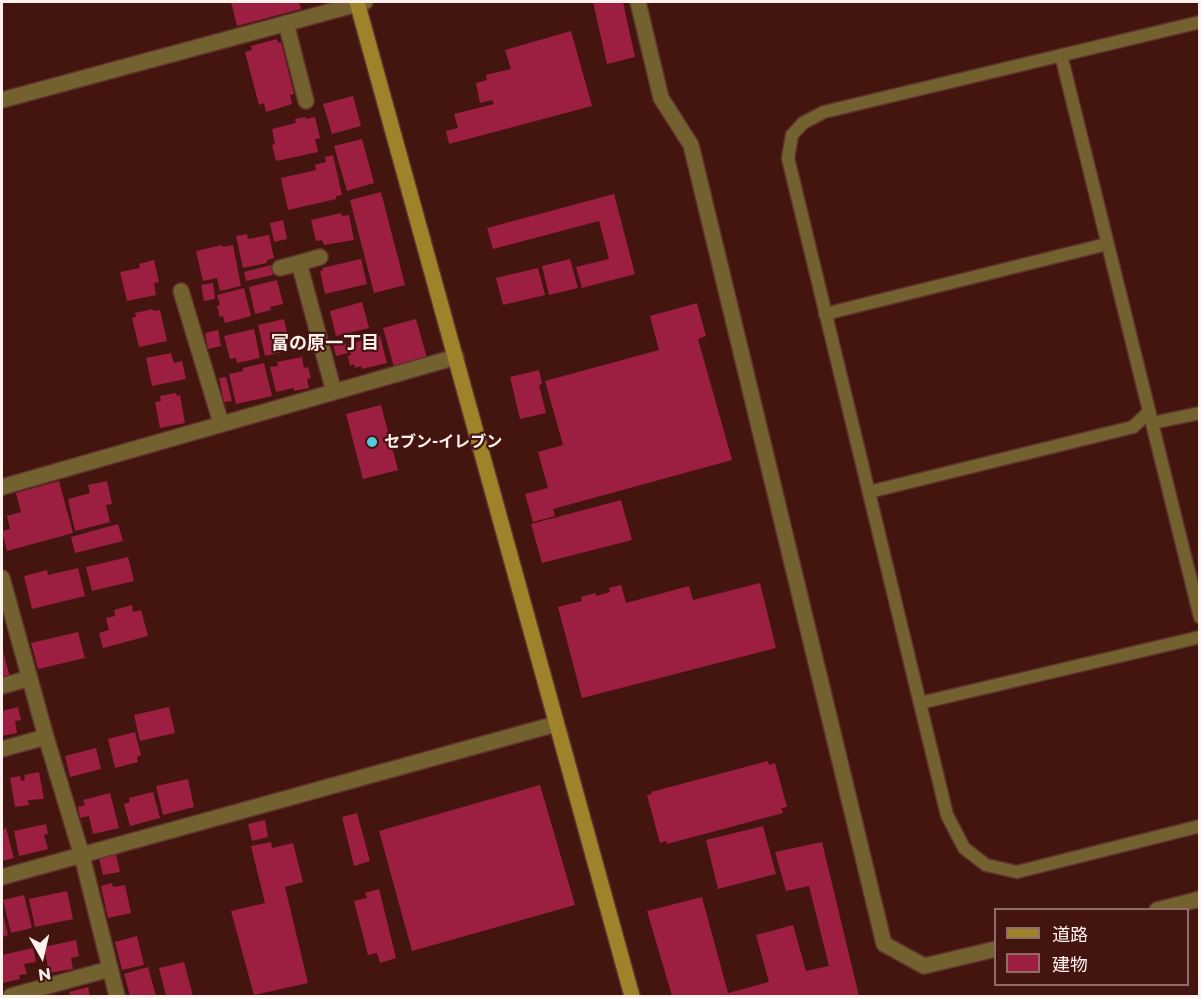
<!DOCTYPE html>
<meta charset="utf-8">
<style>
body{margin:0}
#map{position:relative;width:1201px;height:998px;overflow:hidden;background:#44150e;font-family:Montserrat,"Noto Sans JP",sans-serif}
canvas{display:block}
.frame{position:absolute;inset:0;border:3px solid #fef1ee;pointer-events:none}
.legend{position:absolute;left:994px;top:908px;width:195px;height:78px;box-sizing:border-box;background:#44150e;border:2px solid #8e6d68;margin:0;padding:8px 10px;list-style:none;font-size:18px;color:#fef1ee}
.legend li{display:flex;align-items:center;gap:12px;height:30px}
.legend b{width:30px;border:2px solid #8e6d68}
.north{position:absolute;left:12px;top:926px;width:60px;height:60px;-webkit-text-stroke:4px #44150e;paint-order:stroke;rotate:172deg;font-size:16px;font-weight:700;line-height:24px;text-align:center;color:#fef1ee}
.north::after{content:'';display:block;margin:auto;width:21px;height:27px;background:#fef1ee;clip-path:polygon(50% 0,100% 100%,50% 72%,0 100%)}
</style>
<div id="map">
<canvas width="1201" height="998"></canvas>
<div class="frame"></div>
<ul class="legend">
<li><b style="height:8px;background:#9f832b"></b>道路</li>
<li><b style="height:16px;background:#9c1f42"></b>建物</li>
</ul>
<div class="north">N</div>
</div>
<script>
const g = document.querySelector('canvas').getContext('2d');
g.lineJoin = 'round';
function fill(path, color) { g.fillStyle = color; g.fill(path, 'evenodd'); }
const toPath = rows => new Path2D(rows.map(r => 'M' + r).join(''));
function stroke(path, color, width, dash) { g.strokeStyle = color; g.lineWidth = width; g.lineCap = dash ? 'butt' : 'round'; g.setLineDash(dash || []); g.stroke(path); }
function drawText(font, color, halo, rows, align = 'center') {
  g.font = font + ' Montserrat,"Noto Sans JP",sans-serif'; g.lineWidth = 4.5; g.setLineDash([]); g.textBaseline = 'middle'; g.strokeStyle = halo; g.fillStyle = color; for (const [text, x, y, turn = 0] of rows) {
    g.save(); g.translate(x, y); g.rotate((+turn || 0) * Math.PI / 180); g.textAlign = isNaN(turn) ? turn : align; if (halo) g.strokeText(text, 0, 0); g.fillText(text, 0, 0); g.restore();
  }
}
fill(toPath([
 [231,2,299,2,301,9,237,26],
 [593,2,623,2,635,57,607,64],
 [571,31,592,106,449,144,446,131,458,128,454,114,494,104,492,100,480,103,476,83,487,80,486,75,511,69,505,50],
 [277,39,278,43,281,42,294,94,290,95,292,104,266,112,264,103,259,105,245,52,252,50,251,46],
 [353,96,361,126,332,134,323,104],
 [306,117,306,119,315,117,320,138,315,139,318,152,276,161,272,145,275,144,272,129,296,123,295,119],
 [362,139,374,183,347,191,334,146],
 [333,155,342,195,336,196,336,199,288,210,281,178,316,170,315,165,326,162,325,157],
 [381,192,405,285,374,293,350,200],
 [614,194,635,274,582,288,576,267,609,259,599,221,493,249,487,228],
 [341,213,342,216,349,215,354,240,324,245,322,240,316,241,311,220],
 [283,220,287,239,274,242,270,223],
 [247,234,248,239,269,235,274,258,267,260,267,263,243,268,236,236],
 [222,245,223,247,233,245,241,286,220,291,217,278,203,281,196,251],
 [361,259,367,284,325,294,320,271,323,271,322,268],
 [570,259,578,288,549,295,542,266],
 [154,260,159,282,154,283,156,295,127,301,120,272,140,268,139,264],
 [271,265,273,275,246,281,244,272],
 [538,268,545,295,503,305,496,278],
 [277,280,283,304,270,307,271,310,255,314,249,287],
 [213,283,215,299,204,301,201,285],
 [244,288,251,316,225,323,223,316,220,317,217,306,220,305,217,295],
 [362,302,369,328,336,336,330,311],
 [697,303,706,336,698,339,732,460,553,509,555,516,533,522,525,494,548,488,538,452,563,445,545,381,659,350,650,316],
 [153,309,153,311,160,310,167,341,139,347,132,318,136,317,135,313],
 [284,319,287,333,282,334,286,351,265,356,258,325],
 [416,319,427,358,394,367,383,328],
 [254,329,260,358,237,363,236,358,230,359,224,336],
 [218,330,221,346,208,349,205,333],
 [380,336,387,363,362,369,361,366,355,368,354,364,350,366,348,356,351,355,348,344],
 [344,338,348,353,336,356,332,341],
 [171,353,174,363,182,361,186,379,152,386,146,358],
 [302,357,304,368,308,367,311,378,307,379,309,388,294,391,294,388,276,392,270,367,278,366,277,362],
 [264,363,272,396,236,404,229,374,243,371,243,368],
 [539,370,542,384,539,385,546,413,520,419,510,377],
 [226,377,232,401,224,402,219,378],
 [176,393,177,396,180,395,185,423,160,428,155,402,161,401,160,396],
 [381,405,398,470,363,479,346,414],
 [59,481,73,533,7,551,2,531,10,529,7,516,21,512,16,493],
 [107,481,112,504,106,505,110,522,75,531,68,499,90,493,88,485],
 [621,500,632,540,542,563,531,524],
 [118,524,123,541,75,553,71,537],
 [128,557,134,581,92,591,86,567],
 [78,568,85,596,32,609,24,576,47,570,48,575],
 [760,583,776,648,582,698,558,607,582,601,581,597,596,593,596,596,610,592,609,588,621,585,626,603,689,586,693,600],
 [132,605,133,612,141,610,148,636,103,648,99,633,109,630,106,618,115,616,114,610],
 [78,632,85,658,38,669,31,643],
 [2,648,10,677,2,680],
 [18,707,21,720,15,721,17,733,2,736,2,711],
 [169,707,175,733,140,741,134,715],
 [135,732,141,755,137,757,138,762,115,768,108,739],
 [96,748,101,769,70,777,65,756],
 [768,761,769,765,775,763,787,807,781,808,783,813,667,844,666,841,660,843,647,795,652,794,651,792],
 [39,772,44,799,28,800,29,805,15,807,10,778,20,776,21,781,25,780,24,775],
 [188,779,194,807,163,815,156,786],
 [540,785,575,905,412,951,379,831],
 [153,792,160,818,130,826,124,804,130,802,129,798],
 [110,793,119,828,93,834,89,816,80,818,78,807,85,805,83,800],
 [357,813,370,861,354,866,342,817],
 [265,820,268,837,252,841,248,824],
 [46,824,48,834,44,835,48,849,19,856,14,831],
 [763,826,776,874,718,889,706,840],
 [6,828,14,858,2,861,2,830],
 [271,842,272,848,293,843,303,882,285,887,308,983,254,995,231,911,265,903,251,846],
 [822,842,859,996,672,996,647,911,702,897,728,993,769,982,756,935,793,925,806,971,829,966,809,886,786,891,775,852],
 [116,854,120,872,103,875,99,858],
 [112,883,113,887,125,885,131,913,108,918,101,886],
 [379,889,396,958,380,963,377,953,368,955,354,901,367,898,365,893],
 [67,891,73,919,35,927,29,899],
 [24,895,32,928,11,933,3,900],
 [2,911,8,935,2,937],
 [137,936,144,965,122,970,115,942],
 [76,940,79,956,71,958,73,969,49,973,44,947],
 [33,948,36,962,24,964,27,974,19,975,20,979,2,983,2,955],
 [184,962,193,996,166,996,159,968],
 [148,967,156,996,130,996,124,974],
 [88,987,90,996,70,996,69,992]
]), '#9c1f42');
const lane = toPath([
 [1200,22,824,112,803,123,792,135,788,158,947,815,964,848,986,865,1017,872,1200,826],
 [1061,55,1200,617],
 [825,314,1107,244],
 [1152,423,1200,413],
 [869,492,1133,427,1149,412],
 [920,703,1200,637]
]);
const street = toPath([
 [638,2,661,98,691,145,884,944,924,966,996,949],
 [286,23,306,101],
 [2,100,365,2],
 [299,263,320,257],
 [280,268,299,263,334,392],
 [181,291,221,423],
 [2,487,456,357],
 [2,578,46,737,82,856,117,996],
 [2,686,30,678],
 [2,749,46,737],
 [2,877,556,724],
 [1157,910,1200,899],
 [11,996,110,969]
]);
const secondary = toPath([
 [357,2,632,996]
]);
stroke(lane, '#5e342d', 15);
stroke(street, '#5e342d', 18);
stroke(secondary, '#5e342d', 18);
stroke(lane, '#736230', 12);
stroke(street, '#736230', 15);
stroke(secondary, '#9f832b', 15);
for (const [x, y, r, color] of [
 [372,442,6,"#54cade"]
]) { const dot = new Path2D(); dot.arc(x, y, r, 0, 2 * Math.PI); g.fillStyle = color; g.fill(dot); stroke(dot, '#44150e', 2); }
drawText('bold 16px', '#fef1ee', '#44150e', [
 ["セブン-イレブン",384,442]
], 'left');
drawText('bold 18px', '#fef1ee', '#44150e', [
 ["富の原一丁目",325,344]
]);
</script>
